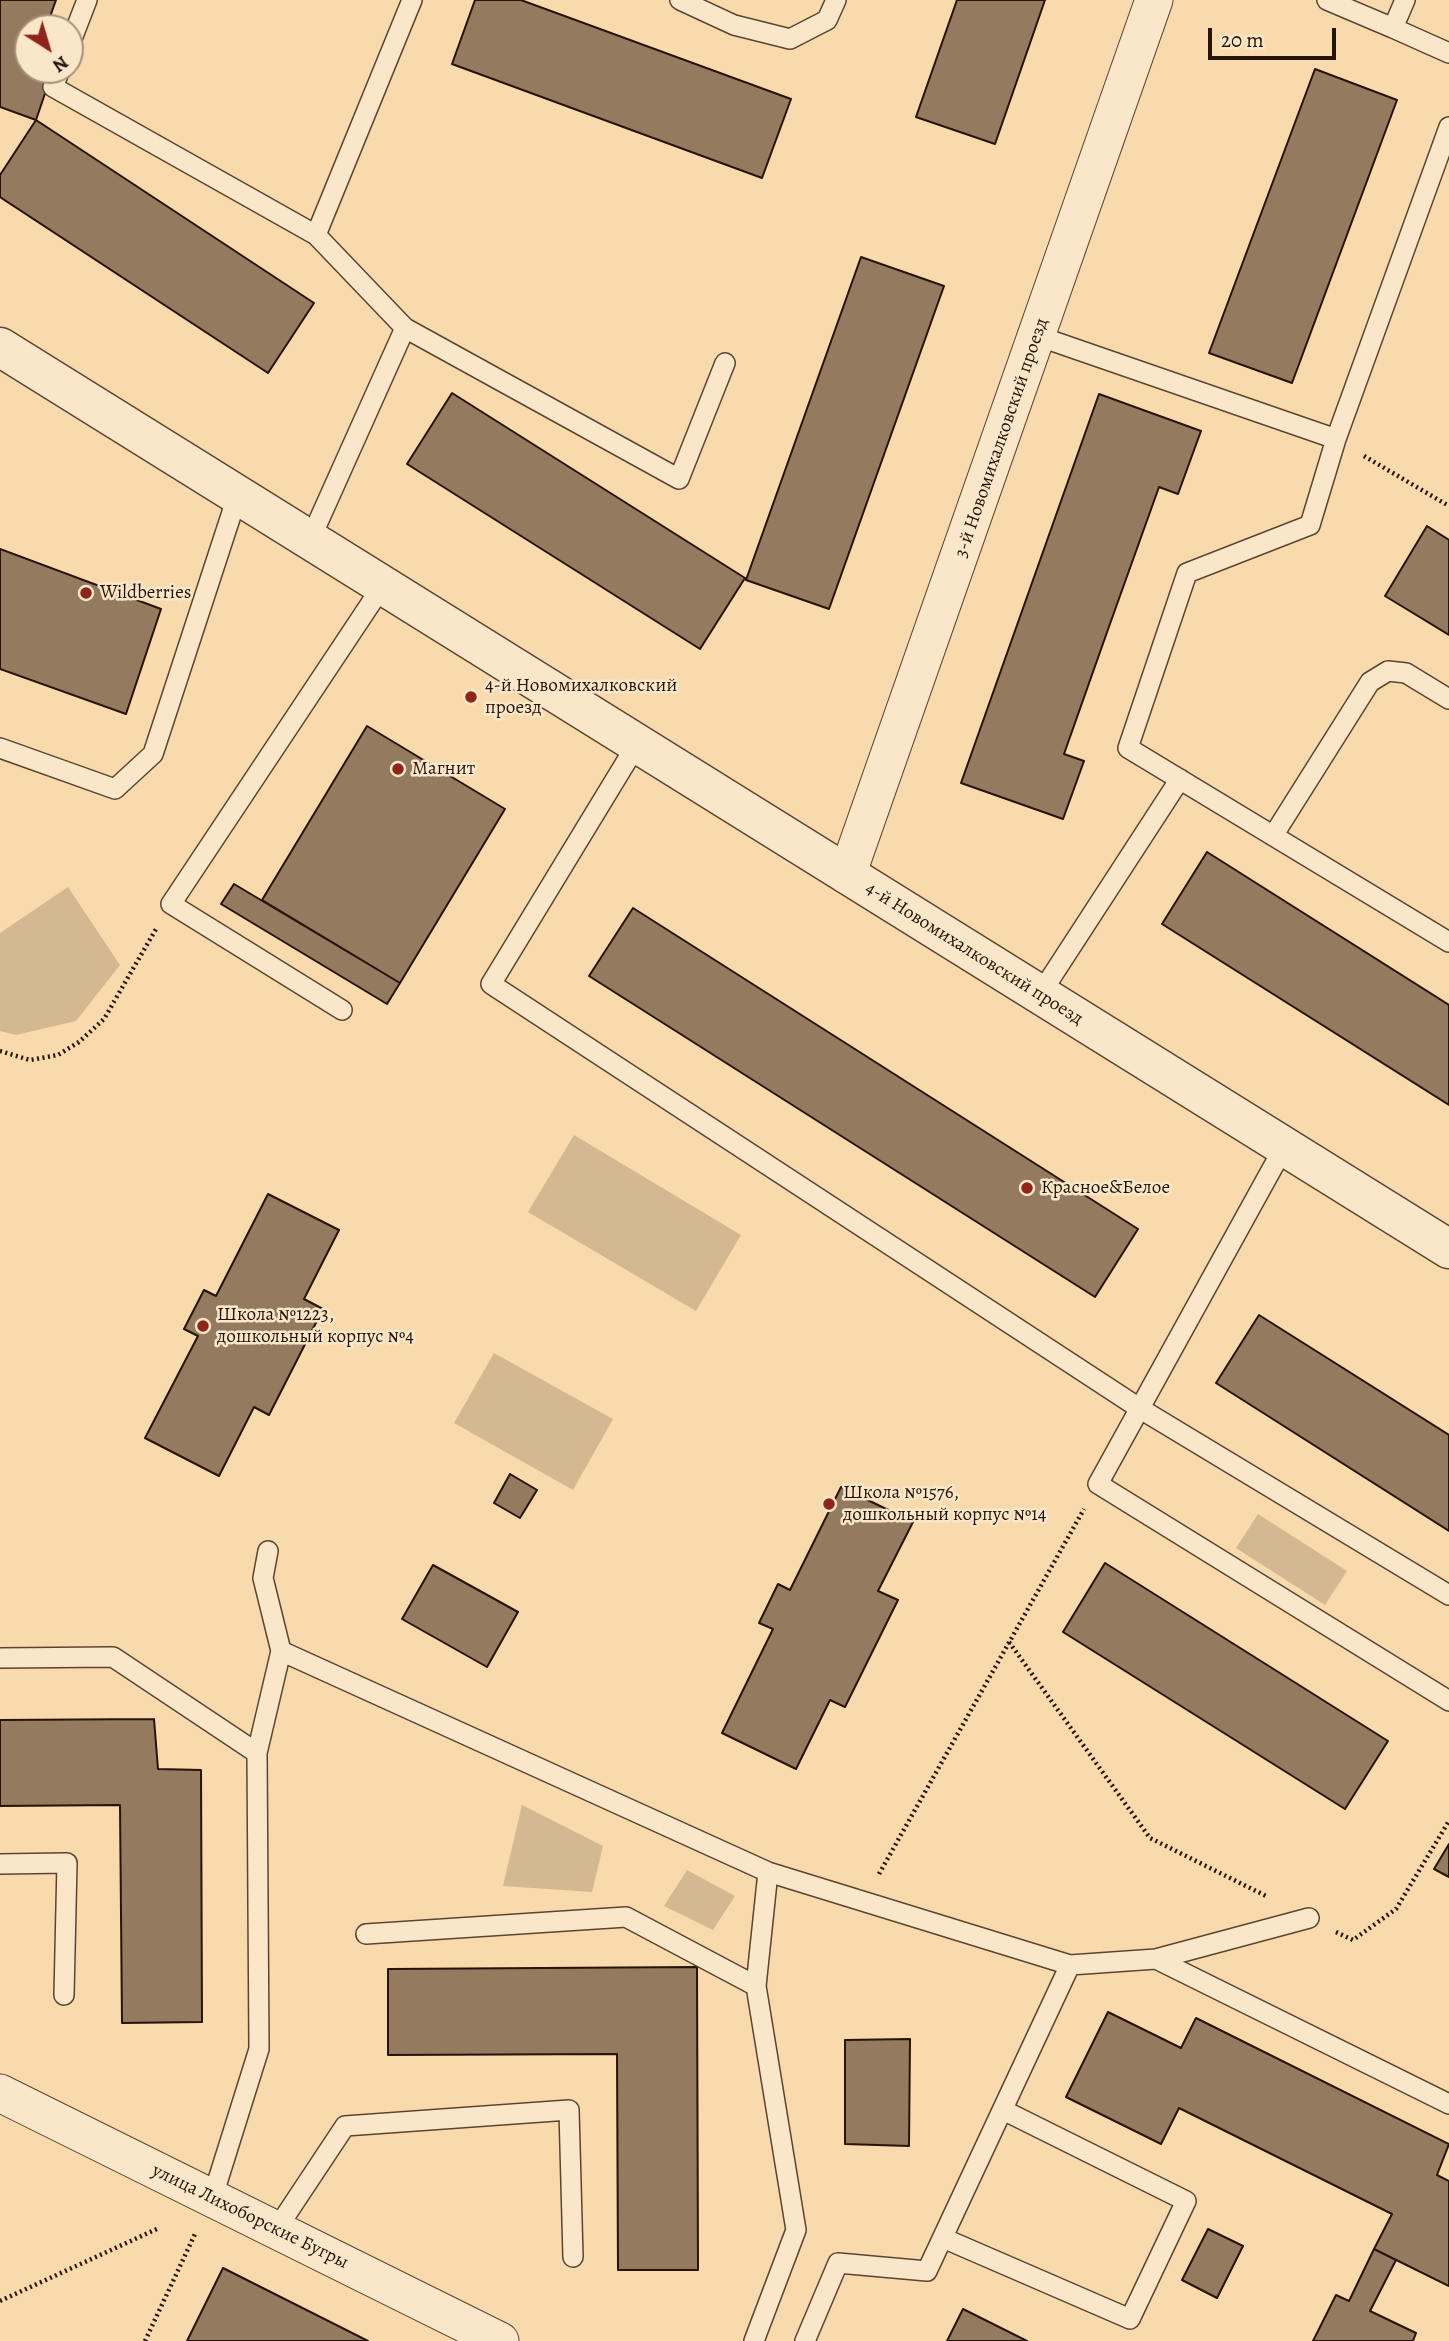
<!DOCTYPE html>
<meta charset="utf-8">
<style>
body{margin:0}
#map{position:relative;width:1449px;height:2341px;overflow:hidden;background:#f8daad;font-family:Alegreya,serif}
canvas{display:block}
.north{position:absolute;left:14px;top:14px;width:70px;height:70px;box-sizing:border-box;background:#fae7ca;border:2px solid #a6927c;border-radius:50%;rotate:143deg;font-size:19px;font-weight:700;line-height:28px;text-align:center;color:#271308}
.north::after{content:'';display:block;margin:auto;width:24px;height:32px;background:#8f2418;clip-path:polygon(50% 0,100% 100%,50% 72%,0 100%)}
.scale{position:absolute;left:1208px;top:28px;width:128px;height:32px;box-sizing:border-box;border:4px solid #271308;border-top:0;padding-left:9px;font-size:21px;line-height:24px;white-space:nowrap;color:#271308;-webkit-text-stroke:5px #fae7ca;paint-order:stroke}
</style>
<div id="map">
<canvas width="1449" height="2341"></canvas>
<div class="north">N</div>
<div class="scale">20 m</div>
</div>
<script>
const g = document.querySelector('canvas').getContext('2d');
g.lineJoin = 'round';
function fill(path, color) { g.fillStyle = color; g.fill(path, 'evenodd'); }
const toPath = rows => new Path2D(rows.map(r => 'M' + r).join(''));
function stroke(path, color, width, dash) { g.strokeStyle = color; g.lineWidth = width; g.lineCap = dash ? 'butt' : 'round'; g.setLineDash(dash || []); g.stroke(path); }
function drawText(font, color, halo, rows, align = 'center') {
  g.font = font + ' Alegreya,serif'; g.lineWidth = 5; g.setLineDash([]); g.textBaseline = 'middle'; g.strokeStyle = halo; g.fillStyle = color; for (const [text, x, y, turn = 0] of rows) {
    g.save(); g.translate(x, y); g.rotate((+turn || 0) * Math.PI / 180); g.textAlign = isNaN(turn) ? turn : align; if (halo) g.strokeText(text, 0, 0); g.fillText(text, 0, 0); g.restore();
  }
}
fill(toPath([
 [68,887,120,965,76,1021,16,1035,0,1031,0,933],
 [574,1135,741,1235,696,1311,528,1212],
 [494,1353,613,1419,573,1490,454,1423],
 [1258,1514,1347,1571,1325,1605,1236,1548],
 [522,1805,603,1846,592,1892,503,1886],
 [687,1870,735,1896,713,1930,664,1906]
]), '#d4b891');
const building = toPath([
 [0,0,56,0,46,28,28,28,28,70,53,70,36,120,0,107,0,0],
 [475,0,521,0,791,99,762,178,452,64,475,0],
 [957,0,1045,0,995,144,916,117,957,0],
 [1315,69,1397,100,1292,383,1209,353,1315,69],
 [36,120,314,303,268,373,0,197,0,175,36,120],
 [861,257,944,286,829,609,746,580,861,257],
 [452,393,745,578,700,649,407,464,452,393],
 [1099,394,1201,431,1178,494,1159,487,1111,621,1064,754,1084,761,1063,819,961,783,1099,394],
 [1427,526,1449,540,1449,635,1385,596,1427,526],
 [0,549,161,609,126,714,0,669,0,549],
 [367,726,505,809,400,983,262,900,367,726],
 [1207,852,1449,1005,1449,1105,1162,924,1207,852],
 [234,884,400,983,387,1004,221,904,234,884],
 [633,908,1138,1229,1095,1297,589,976,633,908],
 [268,1194,339,1230,304,1299,323,1309,269,1415,254,1407,219,1476,145,1438,198,1336,184,1329,204,1290,216,1296,268,1194],
 [1259,1315,1449,1435,1449,1531,1216,1383,1259,1315],
 [510,1474,537,1490,520,1518,494,1503,510,1474],
 [841,1487,913,1522,878,1591,898,1600,845,1707,830,1700,796,1769,722,1733,773,1629,759,1623,778,1584,790,1590,841,1487],
 [1105,1563,1388,1741,1345,1809,1063,1632,1105,1563],
 [433,1565,518,1612,487,1667,402,1619,433,1565],
 [154,1719,158,1769,201,1770,202,2022,122,2023,120,1805,0,1806,0,1720,154,1719],
 [1449,1844,1449,1877,1434,1869,1449,1844],
 [697,1967,698,2270,618,2270,617,2054,388,2055,388,1969,697,1967],
 [1108,2012,1181,2048,1196,2018,1449,2144,1437,2175,1449,2181,1449,2286,1374,2249,1392,2214,1179,2108,1161,2144,1066,2097,1108,2012],
 [910,2039,909,2146,845,2144,845,2040,910,2039],
 [1208,2229,1243,2246,1217,2298,1182,2280,1208,2229],
 [1374,2249,1396,2260,1370,2311,1416,2333,1413,2341,1313,2341,1336,2295,1349,2301,1374,2249],
 [223,2268,368,2341,187,2341,223,2268],
 [963,2309,1027,2341,947,2341,963,2309]
]);
fill(building, '#947a5e');
stroke(building, '#271308', 2);
const service = toPath([
 [412,0,316,235,405,328,679,479,725,363],
 [680,0,734,25,790,39,827,20,836,0],
 [1327,0,1393,28,1405,0],
 [1393,28,1449,53],
 [70,44,87,0],
 [60,70,53,87,316,235],
 [1449,127,1336,439,1310,525,1187,573,1128,748,1449,942],
 [1038,336,1336,439],
 [310,540,405,328],
 [637,744,491,984,1139,1408,1449,1595],
 [0,748,115,789,153,754,238,494],
 [1273,836,1370,682,1388,671,1406,673,1449,699],
 [1039,996,1180,779],
 [342,1010,171,904,383,585],
 [1284,1147,1098,1484,1449,1701],
 [268,1551,263,1578,281,1651],
 [0,1658,113,1657,257,1753],
 [0,1864,67,1863,64,1995],
 [366,1934,626,1917,756,1986,796,2230,754,2341],
 [1156,1959,1309,1918],
 [756,1986,768,1872],
 [212,2199,259,2049,257,1753,281,1651,768,1872,1070,1965,1156,1959,1449,2104],
 [276,2230,345,2126,569,2110,573,2257],
 [943,2238,1130,2319,1186,2201,1003,2110],
 [805,2341,838,2263,927,2271,1070,1965]
]);
const minor = toPath([
 [847,875,1154,0],
 [0,2093,500,2341]
]);
const tertiary = toPath([
 [0,347,1449,1249]
]);
stroke(service, '#5b4531', 22);
stroke(minor, '#5b4531', 39);
stroke(tertiary, '#5b4531', 41);
stroke(toPath([
 [1364,456,1449,506],
 [0,1051,30,1060,58,1055,79,1042,104,1019,156,929],
 [1009,1642,1150,1838,1266,1896],
 [879,1874,1084,1509],
 [1336,1932,1353,1940,1396,1909,1449,1821],
 [0,2301,159,2228],
 [145,2341,195,2234]
]), '#271308', 4.5, [2, 3.5]);
stroke(service, '#fae7ca', 19);
stroke(minor, '#fae7ca', 37);
stroke(tertiary, '#fae7ca', 38);
for (const [x, y, r, color] of [
 [86,593,7,"#8f2418"],
 [471,697,7,"#8f2418"],
 [398,769,7,"#8f2418"],
 [1027,1188,7,"#8f2418"],
 [203,1326,7,"#8f2418"],
 [829,1504,7,"#8f2418"]
]) { const dot = new Path2D(); dot.arc(x, y, r, 0, 2 * Math.PI); g.fillStyle = color; g.fill(dot); stroke(dot, '#fae7ca', 2.5); }
drawText('19px', '#271308', '#fae7ca', [
 ["3-й Новомихалковский проезд",1002,438,-71],
 ["4-й Новомихалковский проезд",974,954,32],
 ["улица Лихоборские Бугры",250,2217,26]
]);
drawText('19px', '#271308', '#fae7ca', [
 ["Wildberries",100,593],
 ["4-й Новомихалковский",485,686],
 ["проезд",485,708],
 ["Магнит",412,769],
 ["Красное&Белое",1041,1188],
 ["Школа №1223,",217,1315],
 ["дошкольный корпус №4",217,1337],
 ["Школа №1576,",843,1493],
 ["дошкольный корпус №14",843,1515]
], 'left');
</script>
